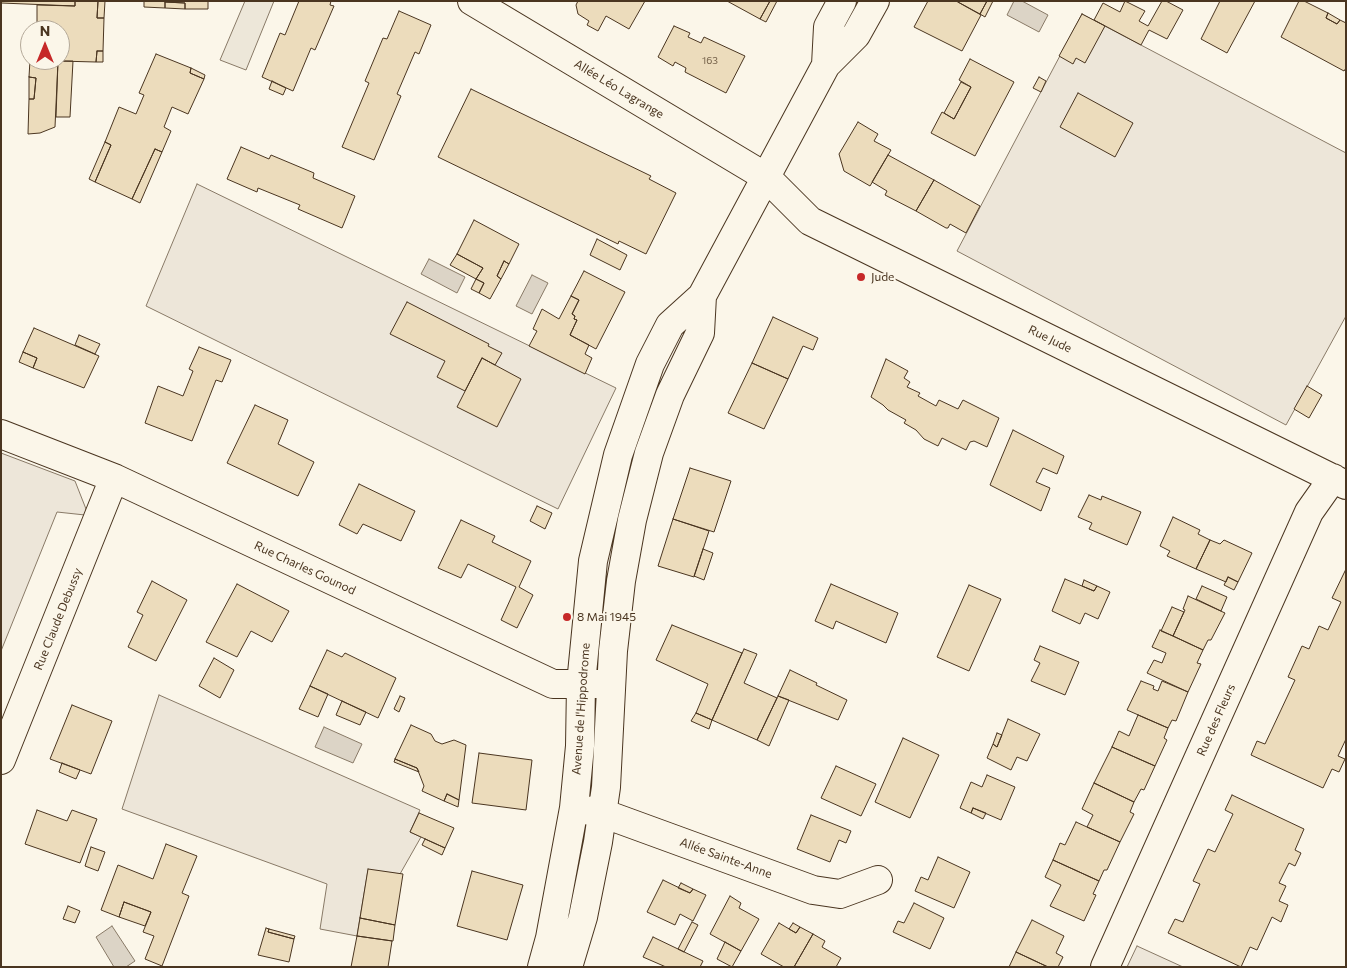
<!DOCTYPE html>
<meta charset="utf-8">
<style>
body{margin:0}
#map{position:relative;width:1347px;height:968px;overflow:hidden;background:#fbf6e9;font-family:Commissioner,sans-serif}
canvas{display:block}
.frame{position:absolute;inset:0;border:2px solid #4a3520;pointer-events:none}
.north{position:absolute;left:20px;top:20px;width:50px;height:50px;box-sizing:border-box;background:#fbf6e9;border:1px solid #b4a999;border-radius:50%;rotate:0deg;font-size:14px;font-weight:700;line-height:20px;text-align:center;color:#4a3520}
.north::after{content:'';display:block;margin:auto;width:18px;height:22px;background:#c62828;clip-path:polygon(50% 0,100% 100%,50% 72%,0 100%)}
</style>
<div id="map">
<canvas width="1347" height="968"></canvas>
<div class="frame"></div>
<div class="north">N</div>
</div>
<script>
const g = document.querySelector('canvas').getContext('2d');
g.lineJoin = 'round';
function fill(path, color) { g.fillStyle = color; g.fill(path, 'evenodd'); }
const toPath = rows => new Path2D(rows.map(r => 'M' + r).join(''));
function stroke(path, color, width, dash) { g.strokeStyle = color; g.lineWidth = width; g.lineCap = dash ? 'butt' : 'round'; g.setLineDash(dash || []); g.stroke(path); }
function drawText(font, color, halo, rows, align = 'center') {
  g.font = font + ' Commissioner,sans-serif'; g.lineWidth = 4; g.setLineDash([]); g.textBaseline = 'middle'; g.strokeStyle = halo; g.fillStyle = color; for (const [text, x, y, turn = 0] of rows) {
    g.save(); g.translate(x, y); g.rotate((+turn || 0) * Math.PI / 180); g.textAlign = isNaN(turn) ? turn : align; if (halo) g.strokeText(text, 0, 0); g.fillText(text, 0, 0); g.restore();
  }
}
const green = toPath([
 [1082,14,1346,153,1346,316,1286,425,957,251,1082,14],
 [197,184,616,388,558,509,146,306,197,184],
 [1,453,75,481,86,509,85,515,57,512,1,651,1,453],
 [159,695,420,810,410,832,421,837,400,874,368,870,357,936,320,929,327,884,122,809,159,695],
 [1137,946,1183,967,1127,967,1137,946]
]);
fill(green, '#ede6d9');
stroke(green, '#887966', 1);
const parking = toPath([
 [245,1,274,1,246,70,220,60,245,1]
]);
fill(parking, '#ede7d9');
stroke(parking, '#887966', 1);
const water = toPath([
 [1014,1,1022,1,1048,15,1039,32,1007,15,1014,1],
 [429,259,465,277,457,293,421,274,429,259],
 [532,275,548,283,532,314,516,306,532,275],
 [324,727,362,744,353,763,315,747,324,727],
 [112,926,135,961,126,967,114,967,96,937,112,926]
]);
fill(water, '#dcd4c6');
stroke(water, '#887966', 1);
const building = toPath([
 [1,1,75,1,75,6,1,3,1,1],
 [75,1,98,1,97,18,104,18,103,51,97,51,96,62,58,61,55,127,40,133,28,134,29,99,34,99,36,78,29,77,30,60,60,60,60,30,43,30,43,22,37,22,37,5,75,6,75,1],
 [98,1,105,1,104,18,97,18,98,1],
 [144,1,208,1,208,9,185,9,185,3,165,2,165,8,144,7,144,1],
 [299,1,331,1,330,5,334,6,315,50,311,48,293,91,262,77,280,33,285,35,299,1],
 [578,1,645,1,629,29,606,16,598,31,587,25,589,21,578,14,576,5,578,1],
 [727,1,770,1,760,19,727,1],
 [770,1,777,1,766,22,760,19,770,1],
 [928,1,956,1,981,15,962,51,914,27,928,1],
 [958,1,987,1,980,14,958,2,958,1],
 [987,1,993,1,985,17,980,14,987,1],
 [1125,1,1145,11,1139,21,1148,26,1162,1,1166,1,1183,10,1167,39,1149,30,1141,45,1094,20,1103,3,1120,12,1125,1],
 [1220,1,1255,1,1227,53,1201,39,1220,1],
 [1299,1,1304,1,1328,13,1326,18,1337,24,1340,20,1346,23,1346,68,1344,71,1281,37,1299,1],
 [165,2,185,3,185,9,165,8,165,2],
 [399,11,431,25,419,54,415,52,397,94,401,96,374,160,342,147,369,83,365,81,383,38,387,39,399,11],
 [1328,13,1340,20,1337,24,1326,18,1328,13],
 [1082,14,1105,26,1085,63,1076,58,1073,64,1059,56,1082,14],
 [674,26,690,33,688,37,701,43,704,37,745,56,726,93,685,72,686,68,675,62,673,66,658,57,674,26],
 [97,51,103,51,103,62,96,62,97,51],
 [156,54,191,68,190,73,204,79,188,114,172,107,164,127,171,131,162,152,155,149,132,199,95,182,111,145,105,142,119,107,136,114,144,95,139,93,156,54],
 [970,59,1014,82,975,156,931,133,942,112,954,119,971,87,959,80,970,59],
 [58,61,73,61,70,117,56,117,58,61],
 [191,68,205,75,204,79,190,73,191,68],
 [29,77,36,78,34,99,29,99,29,77],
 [1039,77,1046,81,1041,92,1033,88,1039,77],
 [272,81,286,88,283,95,269,89,272,81],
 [961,82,971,87,954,119,944,113,961,82],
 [471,89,651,176,649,179,676,193,646,254,619,241,618,244,438,157,471,89],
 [1078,93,1133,123,1115,157,1060,127,1078,93],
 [858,122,878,134,874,141,891,150,870,186,844,171,839,154,858,122],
 [105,142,111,145,95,182,89,179,105,142],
 [241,147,269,159,271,155,314,173,313,178,355,196,342,228,298,209,300,205,258,188,257,192,227,179,241,147],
 [155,149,162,152,140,203,132,199,155,149],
 [888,155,934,180,916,211,885,195,887,191,872,182,888,155],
 [934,180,980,206,966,233,950,224,948,228,946,228,916,211,934,180],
 [474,220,519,244,509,264,504,261,497,276,501,279,490,299,479,293,484,283,476,279,483,268,457,254,474,220],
 [597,239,627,255,620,270,590,255,597,239],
 [457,254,483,268,476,279,450,265,457,254],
 [504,261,509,264,501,279,497,276,504,261],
 [584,271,625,292,596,349,570,335,577,320,574,319,575,316,572,314,579,300,571,296,584,271],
 [476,279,484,283,479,293,471,289,476,279],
 [571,296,579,300,572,314,575,316,574,319,577,320,570,335,589,345,585,354,592,358,585,374,529,346,537,331,533,329,542,309,559,319,571,296],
 [407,302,489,344,488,346,502,353,495,365,482,358,465,391,437,377,445,361,390,334,407,302],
 [773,317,818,338,813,350,803,346,788,379,752,363,773,317],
 [34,328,99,356,84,388,33,368,37,358,23,352,34,328],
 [79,335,100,344,95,354,75,345,79,335],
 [199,347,231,360,222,382,216,380,192,441,145,423,158,386,183,396,193,371,189,369,199,347],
 [23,352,37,358,33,368,19,362,23,352],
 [482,358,521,379,497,427,457,407,482,358],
 [886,359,908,371,904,378,910,382,907,387,920,393,918,396,936,406,939,400,958,409,963,400,999,418,987,447,974,441,970,442,966,450,942,438,938,446,924,439,916,430,904,423,906,420,888,410,883,405,871,397,886,359],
 [752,363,788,379,764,429,728,413,752,363],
 [1307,386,1322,395,1309,418,1294,409,1307,386],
 [255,405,288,420,278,444,314,462,298,496,227,463,255,405],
 [1013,430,1064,456,1057,474,1043,468,1036,482,1050,488,1041,511,990,485,1013,430],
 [690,468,731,481,714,532,673,519,690,468],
 [359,484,415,511,401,541,363,524,357,534,339,525,359,484],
 [1089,495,1101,500,1102,496,1141,512,1127,545,1089,529,1092,523,1078,517,1089,495],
 [537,506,552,513,545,529,530,521,537,506],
 [1173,517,1200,530,1198,534,1210,540,1196,569,1167,556,1170,551,1160,546,1173,517],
 [673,519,709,531,694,577,658,566,673,519],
 [461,520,495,536,492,542,531,561,519,587,533,595,517,628,501,620,516,587,468,564,461,578,438,568,461,520],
 [1210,540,1220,544,1224,540,1252,553,1238,582,1228,577,1226,582,1196,569,1210,540],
 [703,549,713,553,704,580,694,576,703,549],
 [1346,569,1346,739,1338,756,1345,759,1339,772,1332,769,1323,788,1251,755,1257,741,1265,744,1295,680,1288,677,1302,646,1309,649,1319,626,1328,630,1341,602,1332,598,1346,569],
 [1228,577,1238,582,1234,590,1224,585,1228,577],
 [1065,579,1094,591,1097,586,1110,592,1098,619,1085,613,1080,624,1052,611,1065,579],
 [1084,580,1097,586,1094,591,1082,586,1084,580],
 [152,581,187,600,156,661,128,647,143,615,137,612,152,581],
 [237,584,289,611,272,642,251,631,237,657,206,642,237,584],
 [831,584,898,613,886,643,836,621,833,629,815,621,831,584],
 [969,585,1001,599,969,671,937,657,969,585],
 [1202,586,1227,597,1221,611,1196,599,1202,586],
 [1188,596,1225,613,1211,640,1208,640,1203,650,1173,636,1184,612,1185,610,1183,609,1188,596],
 [1172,607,1184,612,1173,636,1161,631,1172,607],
 [672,625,742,653,712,720,696,713,708,684,656,660,672,625],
 [1160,630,1203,650,1197,663,1201,664,1188,692,1147,673,1154,660,1162,663,1166,653,1152,647,1160,630],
 [1040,646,1079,662,1065,695,1031,681,1040,663,1034,660,1040,646],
 [744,649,757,654,744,683,777,698,757,740,712,720,744,649],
 [327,650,342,657,345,653,396,678,378,718,310,686,327,650],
 [214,658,234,670,220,698,199,686,214,658],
 [790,670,817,683,816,685,847,700,838,720,778,696,790,670],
 [1141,681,1154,686,1153,689,1158,691,1162,681,1188,692,1176,721,1172,720,1168,728,1127,710,1141,681],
 [310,686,328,694,318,717,299,709,310,686],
 [400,696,405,698,399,712,394,709,400,696],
 [778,696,789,700,769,746,757,740,778,696],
 [342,701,366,712,360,725,336,715,342,701],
 [72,705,112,721,91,774,50,759,72,705],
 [696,713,712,720,709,729,691,721,696,713],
 [1138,715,1168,728,1164,738,1167,740,1155,766,1112,747,1119,731,1129,736,1138,715],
 [1008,719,1040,734,1027,761,1017,757,1011,770,987,758,993,744,997,747,1008,719],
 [411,725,431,734,435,741,442,744,454,740,466,745,459,800,447,794,444,801,422,791,424,786,417,768,395,759,411,725],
 [997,733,1002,735,997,747,993,744,997,733],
 [903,738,939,755,910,818,875,802,903,738],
 [1112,747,1155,766,1144,790,1141,789,1134,802,1094,783,1112,747],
 [479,753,532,760,526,810,472,803,479,753],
 [395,759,417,768,419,772,394,762,395,759],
 [62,763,80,770,76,779,59,772,62,763],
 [836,766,876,784,861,816,821,798,836,766],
 [987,775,1015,787,1001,820,973,808,971,813,960,808,971,782,982,787,987,775],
 [1094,783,1134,802,1130,812,1134,814,1120,842,1087,827,1093,815,1082,809,1094,783],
 [447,794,459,800,458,807,444,801,447,794],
 [1232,795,1304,829,1295,850,1301,853,1295,866,1289,863,1279,883,1286,886,1279,901,1288,905,1281,922,1272,917,1257,950,1250,947,1241,967,1168,933,1175,919,1183,922,1200,884,1193,881,1208,849,1215,852,1233,814,1225,810,1232,795],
 [973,808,986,813,983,819,971,813,973,808],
 [37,810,67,821,72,810,97,819,80,863,25,844,37,810],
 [419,813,454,828,445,848,410,832,419,813],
 [811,815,851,831,846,843,839,840,830,862,797,849,811,815],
 [1076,822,1120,842,1107,870,1104,870,1099,881,1053,860,1060,843,1065,845,1076,822],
 [425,839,445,848,442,855,422,845,425,839],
 [166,844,197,856,182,893,189,896,162,966,145,959,154,936,143,932,151,912,124,902,119,917,101,910,118,865,153,879,166,844],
 [91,847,105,852,98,871,85,866,91,847],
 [938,857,970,872,954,908,915,891,921,877,928,880,938,857],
 [1053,860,1099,881,1093,894,1096,895,1084,921,1050,906,1061,885,1045,877,1053,860],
 [368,869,403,874,395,925,360,918,368,869],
 [472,871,523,885,507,940,457,926,472,871],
 [663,880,690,893,693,889,706,895,693,921,680,914,675,925,647,912,663,880],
 [681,883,693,889,690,893,678,888,681,883],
 [730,896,741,903,739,908,759,919,741,951,710,934,730,896],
 [124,902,151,912,145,926,119,917,124,902],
 [914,903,944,918,930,949,893,932,898,921,904,923,914,903],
 [68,906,80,911,75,923,63,919,68,906],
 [360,918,395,925,393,941,357,936,360,918],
 [1032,920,1064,936,1056,953,1063,957,1058,967,1048,967,1016,952,1032,920],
 [692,922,698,925,684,952,678,949,692,922],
 [779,923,796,933,800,927,813,934,794,967,784,967,761,954,779,923],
 [793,923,800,927,796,933,789,929,793,923],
 [266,928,269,929,268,932,294,939,289,962,258,955,266,928],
 [269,929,295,936,294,939,268,932,269,929],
 [813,934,825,941,822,947,841,958,836,967,794,967,813,934],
 [357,936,392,941,388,967,351,967,357,936],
 [653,937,703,961,700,967,666,967,643,957,653,937],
 [725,942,741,951,732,967,717,959,725,942],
 [1016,952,1048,967,1009,967,1016,952]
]);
fill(building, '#ecdcbc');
stroke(building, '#4a3520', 1);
const minor = toPath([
 [472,1,766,177,810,221,1346,485],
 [826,65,828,27,842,1],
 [1,434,114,478,553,684,600,684],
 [1,760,114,478],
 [585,810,602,813,813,890,840,894,878,880],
 [542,967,550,938,574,808,580,746,581,684,593,561,618,455,650,364,670,325,702,296],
 [568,967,583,917,598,842,606,787,613,651,621,581,632,520,649,453,670,395,700,333,702,296,826,65,856,35,875,1],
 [1105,967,1309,512,1333,478]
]);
stroke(minor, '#4a3520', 30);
stroke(minor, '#fbf6e9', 28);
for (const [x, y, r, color] of [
 [861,277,5,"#c62828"],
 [567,617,5,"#c62828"]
]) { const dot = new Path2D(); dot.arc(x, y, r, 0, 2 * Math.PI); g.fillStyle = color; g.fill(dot); stroke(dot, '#fbf6e9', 2); }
drawText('10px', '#725f47', null, [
 ["163",710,61]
]);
drawText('12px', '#4a3520', '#fbf6e9', [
 ["Allée Léo Lagrange",619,89,31],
 ["Rue Jude",1050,339,26],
 ["Rue Charles Gounod",305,568,25],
 ["Rue Claude Debussy",58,619,-68],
 ["Avenue de l'Hippodrome",581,709,-86],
 ["Rue des Fleurs",1216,720,-66],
 ["Allée Sainte-Anne",726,858,20]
]);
drawText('12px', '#4a3520', '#fbf6e9', [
 ["Jude",871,277],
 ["8 Mai 1945",577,617]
], 'left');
</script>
